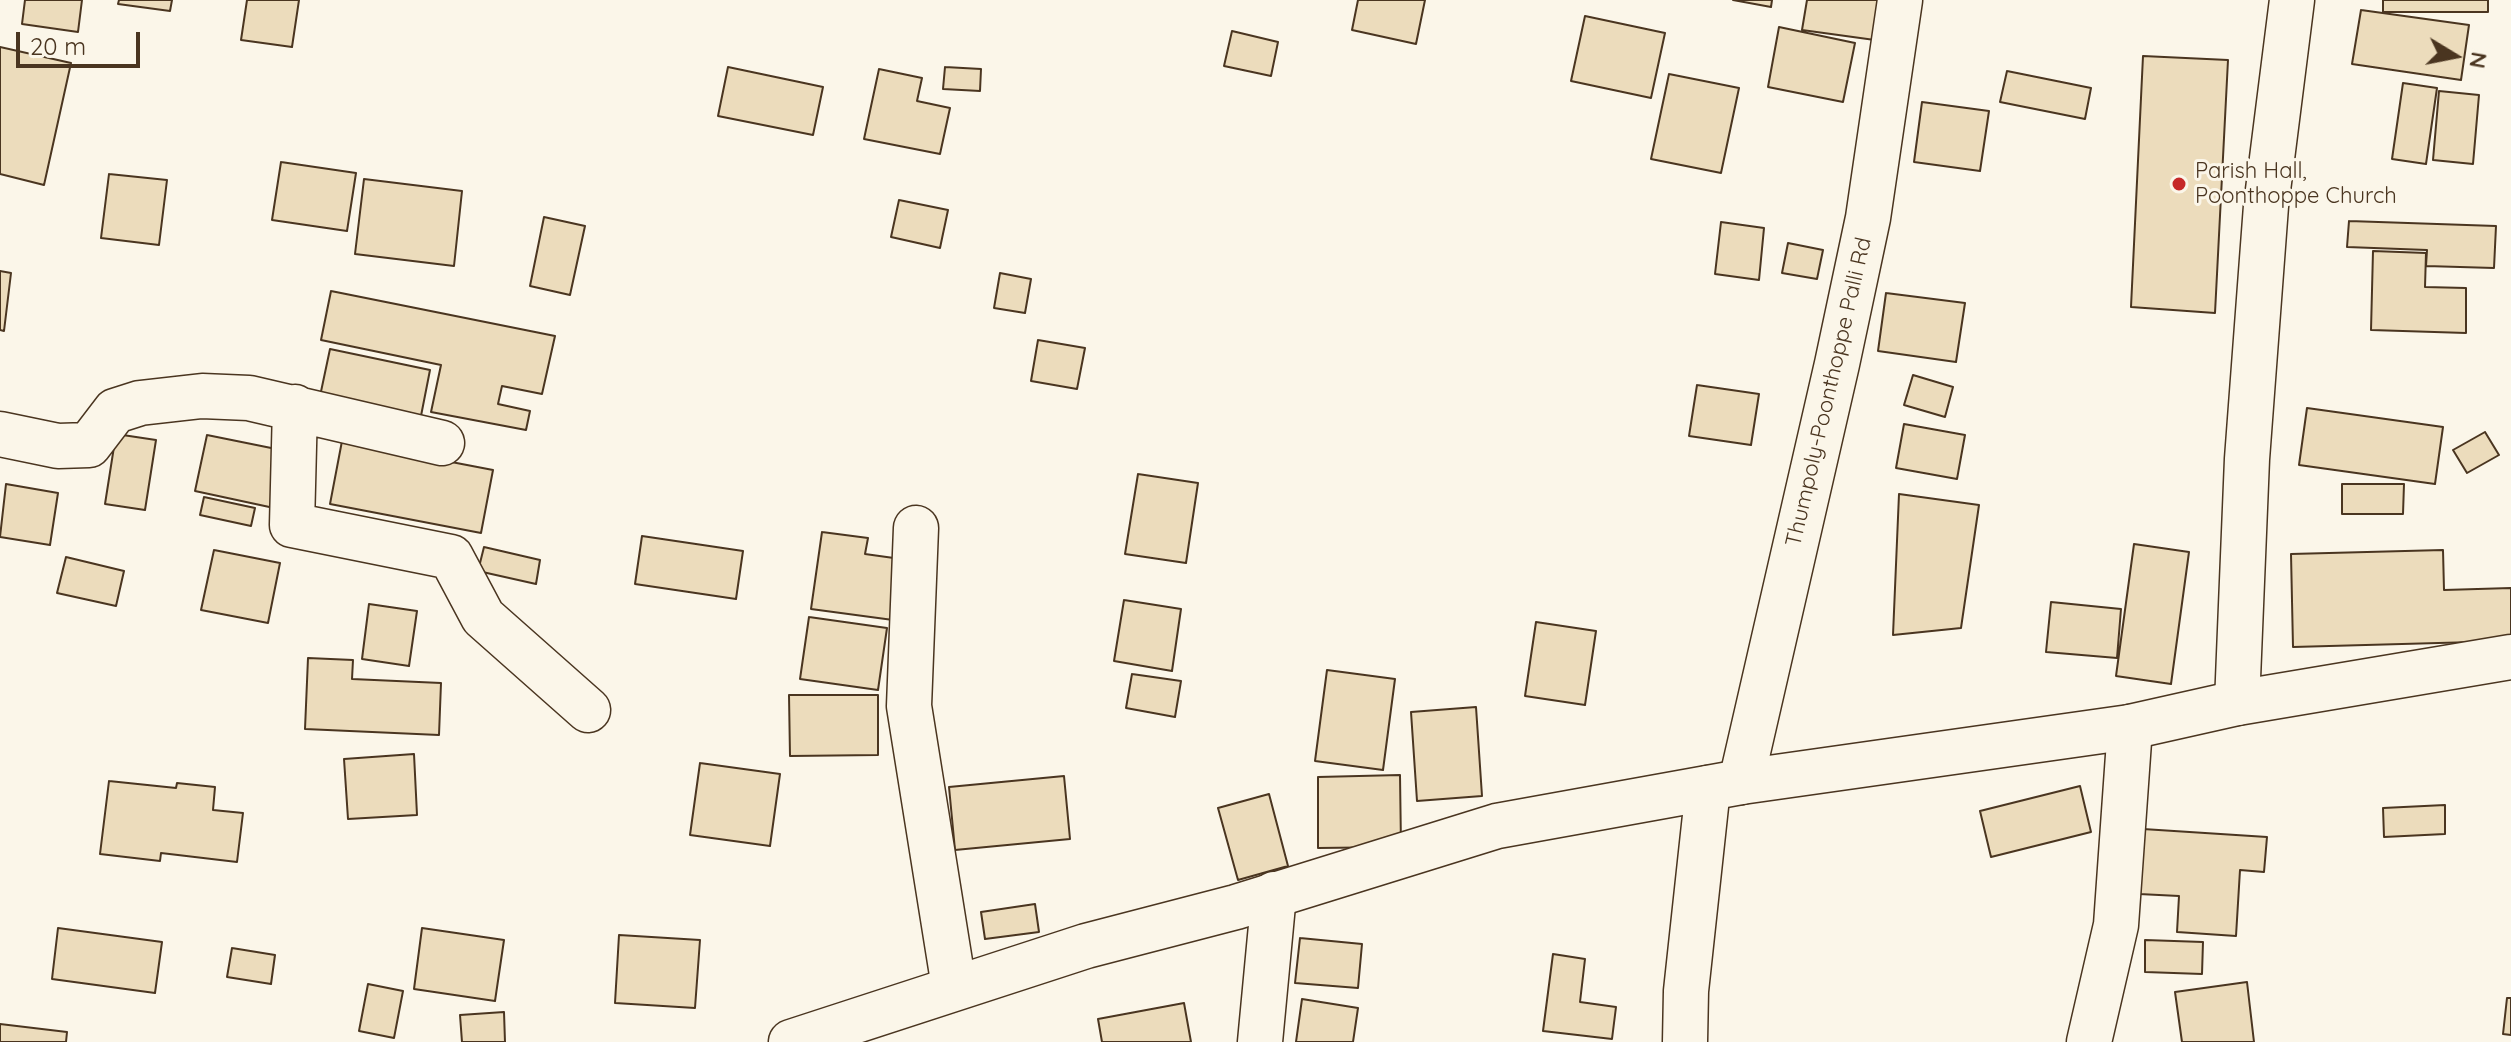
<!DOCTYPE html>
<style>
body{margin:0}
#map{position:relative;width:2511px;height:1042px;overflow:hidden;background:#fbf6e9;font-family:Quicksand,sans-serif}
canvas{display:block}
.north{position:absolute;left:2415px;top:16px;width:80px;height:80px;-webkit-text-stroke:6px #fbf6e9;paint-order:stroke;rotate:100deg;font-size:22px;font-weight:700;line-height:32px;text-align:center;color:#4a3520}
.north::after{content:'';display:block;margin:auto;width:28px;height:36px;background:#4a3520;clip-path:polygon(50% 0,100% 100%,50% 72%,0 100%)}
.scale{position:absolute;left:16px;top:32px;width:124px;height:36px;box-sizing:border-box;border:4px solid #4a3520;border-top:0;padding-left:10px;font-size:24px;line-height:28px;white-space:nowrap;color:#4a3520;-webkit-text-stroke:6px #fbf6e9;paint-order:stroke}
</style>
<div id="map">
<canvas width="2511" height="1042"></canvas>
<div class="north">N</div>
<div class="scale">20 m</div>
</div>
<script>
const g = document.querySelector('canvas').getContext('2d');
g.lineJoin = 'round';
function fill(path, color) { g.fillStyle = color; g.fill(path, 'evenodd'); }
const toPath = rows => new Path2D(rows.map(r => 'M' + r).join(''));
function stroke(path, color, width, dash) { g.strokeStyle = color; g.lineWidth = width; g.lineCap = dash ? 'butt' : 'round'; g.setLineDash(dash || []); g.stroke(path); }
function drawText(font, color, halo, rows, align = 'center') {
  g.font = font + ' Quicksand,sans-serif'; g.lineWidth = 6; g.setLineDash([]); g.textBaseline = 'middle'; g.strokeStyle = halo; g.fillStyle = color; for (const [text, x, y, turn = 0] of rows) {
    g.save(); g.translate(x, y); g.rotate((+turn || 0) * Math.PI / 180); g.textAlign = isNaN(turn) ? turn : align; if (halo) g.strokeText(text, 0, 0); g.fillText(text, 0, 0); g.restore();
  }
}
const building = toPath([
 [25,0,82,0,78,32,22,24,25,0],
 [119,0,172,0,170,11,118,4,119,0],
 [247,0,299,0,292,47,241,40,247,0],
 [1358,0,1425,0,1416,44,1352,30,1358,0],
 [1733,0,1772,0,1771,7,1733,0],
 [1807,0,1888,0,1882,41,1802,30,1807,0],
 [2383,0,2488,0,2488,12,2383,12,2383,0],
 [2361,10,2469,25,2461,80,2352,64,2361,10],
 [1585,16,1665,33,1651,98,1571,81,1585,16],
 [1779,27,1855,43,1843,102,1768,87,1779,27],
 [1232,31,1278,42,1271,76,1224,66,1232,31],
 [0,47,71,63,44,185,0,174,0,47],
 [2143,56,2228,60,2215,313,2131,307,2143,56],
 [728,67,823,87,813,135,718,116,728,67],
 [945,67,981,69,980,91,943,89,945,67],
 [879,69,922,78,917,101,950,108,940,154,864,139,879,69],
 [2007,71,2091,88,2085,119,2000,102,2007,71],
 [1669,74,1739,88,1721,173,1651,159,1669,74],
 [2403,83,2437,88,2426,164,2392,159,2403,83],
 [2439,91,2479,95,2473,164,2433,160,2439,91],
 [1922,102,1989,111,1980,171,1914,162,1922,102],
 [281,162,356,173,347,231,272,220,281,162],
 [109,174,167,180,159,245,101,238,109,174],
 [364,179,462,191,454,266,355,254,364,179],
 [899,200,948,210,940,248,891,237,899,200],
 [544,217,585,226,570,295,530,286,544,217],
 [2349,221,2496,226,2494,268,2426,266,2427,250,2347,247,2349,221],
 [1721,222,1764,228,1759,280,1715,274,1721,222],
 [1788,243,1823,250,1817,279,1782,273,1788,243],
 [2373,251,2426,253,2425,287,2466,288,2466,333,2371,330,2373,251],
 [0,271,11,273,4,331,0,330,0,271],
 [1000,273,1031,279,1025,313,994,308,1000,273],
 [331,291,555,336,542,394,502,386,498,404,530,411,526,430,431,412,441,365,321,340,331,291],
 [1886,293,1965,303,1956,362,1878,351,1886,293],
 [1038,340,1085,348,1077,389,1031,381,1038,340],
 [330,349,430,370,420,421,319,401,330,349],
 [1913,375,1953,387,1945,417,1904,405,1913,375],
 [1697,385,1759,394,1751,445,1689,436,1697,385],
 [2307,408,2443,427,2435,484,2299,465,2307,408],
 [1904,424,1965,435,1957,479,1896,468,1904,424],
 [2485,432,2499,455,2467,473,2453,450,2485,432],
 [116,434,156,440,145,510,105,504,116,434],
 [207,435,286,451,274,508,195,491,207,435],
 [342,441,493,470,481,533,330,504,342,441],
 [1138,474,1198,483,1186,563,1125,554,1138,474],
 [6,484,58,493,50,545,0,537,6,484],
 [2342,484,2404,484,2403,514,2342,514,2342,484],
 [1899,494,1979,505,1961,628,1893,635,1899,494],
 [204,497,255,508,251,526,200,515,204,497],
 [822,532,868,538,865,554,901,559,893,620,811,609,822,532],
 [642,536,743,551,736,599,635,584,642,536],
 [2134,544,2189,552,2171,684,2116,676,2134,544],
 [484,547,540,560,536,584,478,571,484,547],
 [214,550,280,563,268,623,201,610,214,550],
 [2443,550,2444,590,2511,588,2511,641,2293,647,2291,554,2443,550],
 [66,557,124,571,116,606,57,593,66,557],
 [1124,600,1181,609,1172,671,1114,661,1124,600],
 [2051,602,2121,609,2117,658,2046,652,2051,602],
 [369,604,417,611,409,666,362,659,369,604],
 [809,617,887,628,878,690,800,679,809,617],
 [1536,622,1596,631,1585,705,1525,696,1536,622],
 [308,658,353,660,352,679,441,683,439,735,305,729,308,658],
 [1327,670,1395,679,1383,770,1315,761,1327,670],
 [1132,674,1181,681,1175,717,1126,708,1132,674],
 [789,695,878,695,878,755,790,756,789,695],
 [1476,707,1482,796,1417,801,1411,712,1476,707],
 [414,754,417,815,348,819,344,759,414,754],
 [700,763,780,774,770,846,690,835,700,763],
 [1400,775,1401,847,1318,848,1318,777,1400,775],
 [1064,776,1070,839,955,850,949,787,1064,776],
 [109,781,176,788,177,783,215,787,213,810,243,813,237,862,161,853,160,861,100,854,109,781],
 [2080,786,2091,832,1991,857,1980,811,2080,786],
 [1269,794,1288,866,1238,880,1218,808,1269,794],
 [2445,805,2445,834,2384,837,2383,808,2445,805],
 [2143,829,2267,837,2264,872,2240,870,2236,936,2177,932,2179,896,2139,894,2143,829],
 [1035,904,1039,932,985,939,981,912,1035,904],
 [58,928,162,942,155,993,52,979,58,928],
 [422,928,504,940,495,1001,414,989,422,928],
 [619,935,700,940,695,1008,615,1003,619,935],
 [1300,938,1362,944,1358,988,1295,983,1300,938],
 [2145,940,2203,942,2202,974,2145,972,2145,940],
 [232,948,275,955,271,984,227,977,232,948],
 [1553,954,1585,959,1580,1002,1616,1007,1612,1039,1543,1031,1553,954],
 [2247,982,2254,1042,2182,1042,2175,992,2247,982],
 [368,984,403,991,394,1038,359,1031,368,984],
 [2507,998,2511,998,2511,1035,2503,1034,2507,998],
 [1302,999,1358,1008,1353,1042,1296,1042,1302,999],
 [1184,1003,1191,1042,1102,1042,1098,1019,1184,1003],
 [504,1012,505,1042,462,1042,460,1015,504,1012],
 [0,1024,67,1032,66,1042,0,1042,0,1024]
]);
fill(building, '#ecdcbc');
stroke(building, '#4a3520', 2);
const minor = toPath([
 [295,407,292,525,451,557,483,617,588,710],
 [0,434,58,446,89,445,115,411,140,403,202,396,249,398,442,443],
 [916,528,909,706,954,987],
 [2237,703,2247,459,2266,206,2292,0],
 [1741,782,1837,364,1868,218,1900,0],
 [1260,1042,1274,894],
 [1685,1042,1686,991,1708,788],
 [2089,1042,2116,925,2130,727]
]);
const major = toPath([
 [791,1042,1086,946,1236,907,1497,826,1741,782,2130,727,2237,703,2511,657]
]);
stroke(minor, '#4a3520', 47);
stroke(major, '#4a3520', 47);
stroke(minor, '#fbf6e9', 44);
stroke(major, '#fbf6e9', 44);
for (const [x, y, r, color] of [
 [2179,184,8,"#c62828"]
]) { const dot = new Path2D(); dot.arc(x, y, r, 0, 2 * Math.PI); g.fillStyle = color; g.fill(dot); stroke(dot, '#fbf6e9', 3); }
drawText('22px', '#4a3520', '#fbf6e9', [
 ["Parish Hall,",2195,171],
 ["Poonthoppe Church",2195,196]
], 'left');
drawText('22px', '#4a3520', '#fbf6e9', [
 ["Thumpoly-Poonthoppe Palli Rd",1829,392,-77]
]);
</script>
